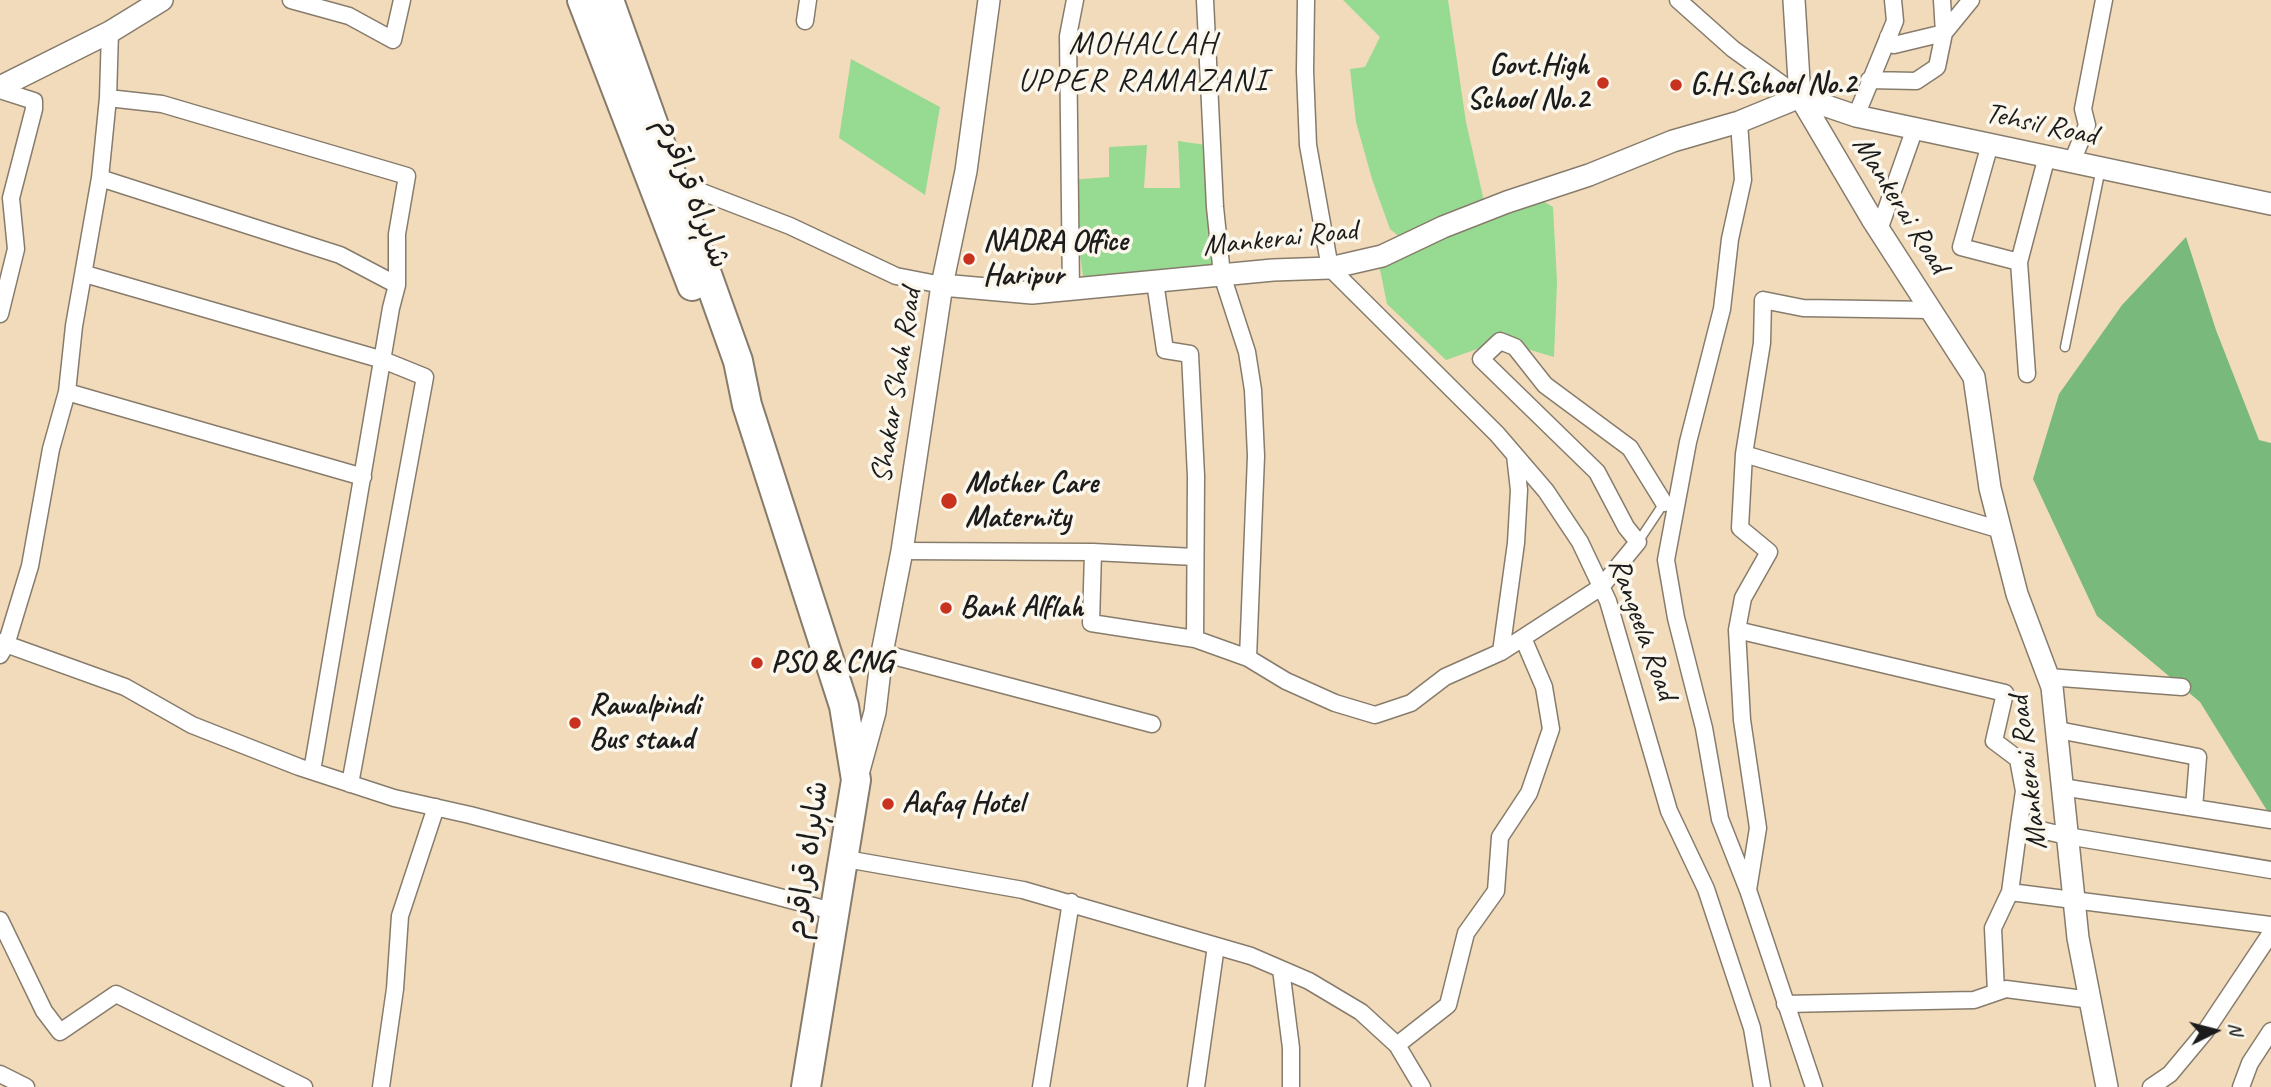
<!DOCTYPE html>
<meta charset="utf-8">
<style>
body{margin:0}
#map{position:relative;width:2271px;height:1087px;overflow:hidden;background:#f2dbbb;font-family:Caveat,sans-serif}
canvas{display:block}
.north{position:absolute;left:2180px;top:996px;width:70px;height:70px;-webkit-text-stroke:5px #fbf7ec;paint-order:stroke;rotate:84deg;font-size:19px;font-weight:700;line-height:28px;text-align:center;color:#1c1c1c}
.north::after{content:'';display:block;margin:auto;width:24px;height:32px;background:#1c1c1c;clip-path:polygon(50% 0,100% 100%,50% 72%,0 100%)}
</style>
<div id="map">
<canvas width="2271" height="1087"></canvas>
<div class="north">N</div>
</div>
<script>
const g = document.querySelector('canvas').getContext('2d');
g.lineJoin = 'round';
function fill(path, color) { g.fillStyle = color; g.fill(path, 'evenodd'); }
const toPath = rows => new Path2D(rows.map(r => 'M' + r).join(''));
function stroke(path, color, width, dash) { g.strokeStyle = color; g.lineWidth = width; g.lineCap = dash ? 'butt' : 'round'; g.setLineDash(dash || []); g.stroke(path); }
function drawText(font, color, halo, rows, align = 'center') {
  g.font = font + ' Caveat,"Playpen Sans Arabic",sans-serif'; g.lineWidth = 7; g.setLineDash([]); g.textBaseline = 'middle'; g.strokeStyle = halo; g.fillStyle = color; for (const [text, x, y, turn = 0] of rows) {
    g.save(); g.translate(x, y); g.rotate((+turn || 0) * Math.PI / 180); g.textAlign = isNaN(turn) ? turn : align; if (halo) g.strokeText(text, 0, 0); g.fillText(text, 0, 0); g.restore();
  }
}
fill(toPath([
 [1343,0,1448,0,1466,122,1486,210,1531,194,1553,207,1557,282,1554,357,1500,341,1446,360,1387,304,1378,260,1408,244,1390,229,1372,179,1356,122,1350,69,1365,67,1380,37],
 [851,59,940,107,925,195,839,138],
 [1178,141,1213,146,1222,275,1085,290,1069,180,1109,177,1109,147,1147,145,1144,188,1180,188]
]), '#97da92');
fill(toPath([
 [2186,237,2216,330,2259,440,2271,443,2271,817,2200,702,2097,616,2033,479,2059,394,2122,305]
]), '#79ba7c');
const lane = toPath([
 [2065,347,2101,168],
 [1638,542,1664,503]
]);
const street = toPath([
 [291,0,349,16,393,40,402,0],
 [1205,0,1215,207,1222,275,1247,352,1253,390,1256,456,1248,658],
 [1306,0,1305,71,1308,145,1330,268,1497,434,1546,491,1580,542,1608,601,1669,811,1706,889,1752,1028,1762,1087],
 [1678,0,1733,49,1800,97],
 [805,21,808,0],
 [1888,37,1894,45,1944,33,1971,0],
 [1869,80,1916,81,1937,67,1944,33,1942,0],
 [0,90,34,101,34,109,11,198,16,249,0,314],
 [108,98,162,104,407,176,397,234,397,285,391,308,312,771],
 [1856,116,1895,21,1893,0],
 [1739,122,1743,180,1730,239,1722,309,1688,442,1666,560,1676,618,1704,728,1720,819,1748,890,1814,1087],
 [1990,144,1961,247,2019,262],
 [2072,162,2087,125,2083,109,2104,0],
 [100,178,340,255,397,285],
 [676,182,790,226,896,276,942,285],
 [1879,230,1915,128],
 [85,274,383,360,425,377,350,784],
 [1155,282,1165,350,1190,354,1196,476,1195,639],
 [1071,291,1068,36,1075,0],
 [2027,374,2019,262,2047,156],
 [67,392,363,477],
 [1744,454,1762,343,1763,300,1803,308,1930,310],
 [902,551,1093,552,1195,557],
 [1093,552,1091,623,1195,639,1248,658,1286,681,1335,703,1375,715,1411,703,1445,677,1501,652,1601,587,1638,542,1626,527,1597,472,1481,359,1500,341,1515,347,1545,385,1630,448,1664,503],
 [1737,630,1743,598,1769,552,1740,528,1744,454,2001,530],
 [0,642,125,687,192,725,299,767,394,798,470,815,836,912],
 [1501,652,1516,543,1519,490,1515,455],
 [882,653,1152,724],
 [0,655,6,645,30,566,51,449,67,392,74,326,100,178,108,98,110,32],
 [2048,677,2182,687],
 [2058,730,2198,757,2194,808],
 [2062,787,2271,820],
 [846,859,1023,890,1251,956,1309,981,1361,1012,1397,1045],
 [2271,870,2067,836,2019,825,2010,892,2271,925],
 [1748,890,1758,828,1742,720,1737,630,2005,693,1994,741,2018,759,2024,791,2019,825],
 [0,920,44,1011,60,1032,116,994,304,1087],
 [1281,969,1291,1048,1291,1087],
 [1996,992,1993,928,2010,892],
 [1785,1004,1974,1000,2006,989,2091,1000],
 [0,1074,26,1087],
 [381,1087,395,989,400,916,436,807],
 [1041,1087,1071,902],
 [1196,1087,1216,946],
 [1422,1087,1397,1045,1448,1005,1466,933,1496,891,1500,837,1529,793,1551,729,1544,687,1523,638],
 [2151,1087,2170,1074,2205,1032,2271,933],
 [2241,1087,2250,1063,2271,1031]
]);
const secondary = toPath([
 [1794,0,1800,97,1872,219,1974,377,1990,488,2017,594,2052,687,2078,938,2107,1087],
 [0,87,110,32,162,0],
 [1800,97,1856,116,2271,204],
 [942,285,1032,293,1273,270,1330,268,1382,256,1443,227,1507,202,1589,175,1673,141,1739,122,1800,97],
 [858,774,875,712,882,653,902,551,942,285,966,171,989,0]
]);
const highway = toPath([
 [582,0,692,286],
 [609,0,738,361,747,405,844,706,856,780,806,1087]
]);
stroke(lane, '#877c6c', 11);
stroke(street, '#877c6c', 19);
stroke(secondary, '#877c6c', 24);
stroke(highway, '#877c6c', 32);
stroke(lane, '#fff', 8);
stroke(street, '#fff', 16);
stroke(secondary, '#fff', 21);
stroke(highway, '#fff', 28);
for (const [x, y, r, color] of [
 [1603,83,7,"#c8321e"],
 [1676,85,7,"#c8321e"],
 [969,259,7,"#c8321e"],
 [949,501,9,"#c8321e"],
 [946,608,7,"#c8321e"],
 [757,663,7,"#c8321e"],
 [575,723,7,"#c8321e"],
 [888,804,7,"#c8321e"]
]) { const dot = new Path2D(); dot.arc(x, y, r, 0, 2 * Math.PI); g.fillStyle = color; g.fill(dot); stroke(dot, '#fbf7ec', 2.5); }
drawText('bold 30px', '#1c1c1c', '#fbf7ec', [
 ["Govt.High",1589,66,"right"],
 ["School No.2",1589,100,"right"],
 ["G.H.School No.2",1690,85],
 ["NADRA Office",983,242],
 ["Haripur",983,276],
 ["Mother Care",965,484],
 ["Maternity",965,518],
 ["Bank Alflah",960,608],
 ["PSO & CNG",771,663],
 ["Rawalpindi",589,706],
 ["Bus stand",589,740],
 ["Aafaq Hotel",902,804]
], 'left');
drawText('30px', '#1c1c1c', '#fbf7ec', [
 ["Tehsil Road",2041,125,12],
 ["شاہراہ قراقرم",692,193,69],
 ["Mankerai Road",1900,205,58],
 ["Mankerai Road",1280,239,-6],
 ["Shakar Shah Road",897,386,-81],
 ["Rangeela Road",1642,629,70],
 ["Mankerai Road",2029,773,-97],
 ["شاہراہ قراقرم",808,860,-82]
]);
g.letterSpacing = '2px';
drawText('32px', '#1c1c1c', '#fbf7ec', [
 ["MOHALLAH",1143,45],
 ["UPPER RAMAZANI",1143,82]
]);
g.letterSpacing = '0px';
</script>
